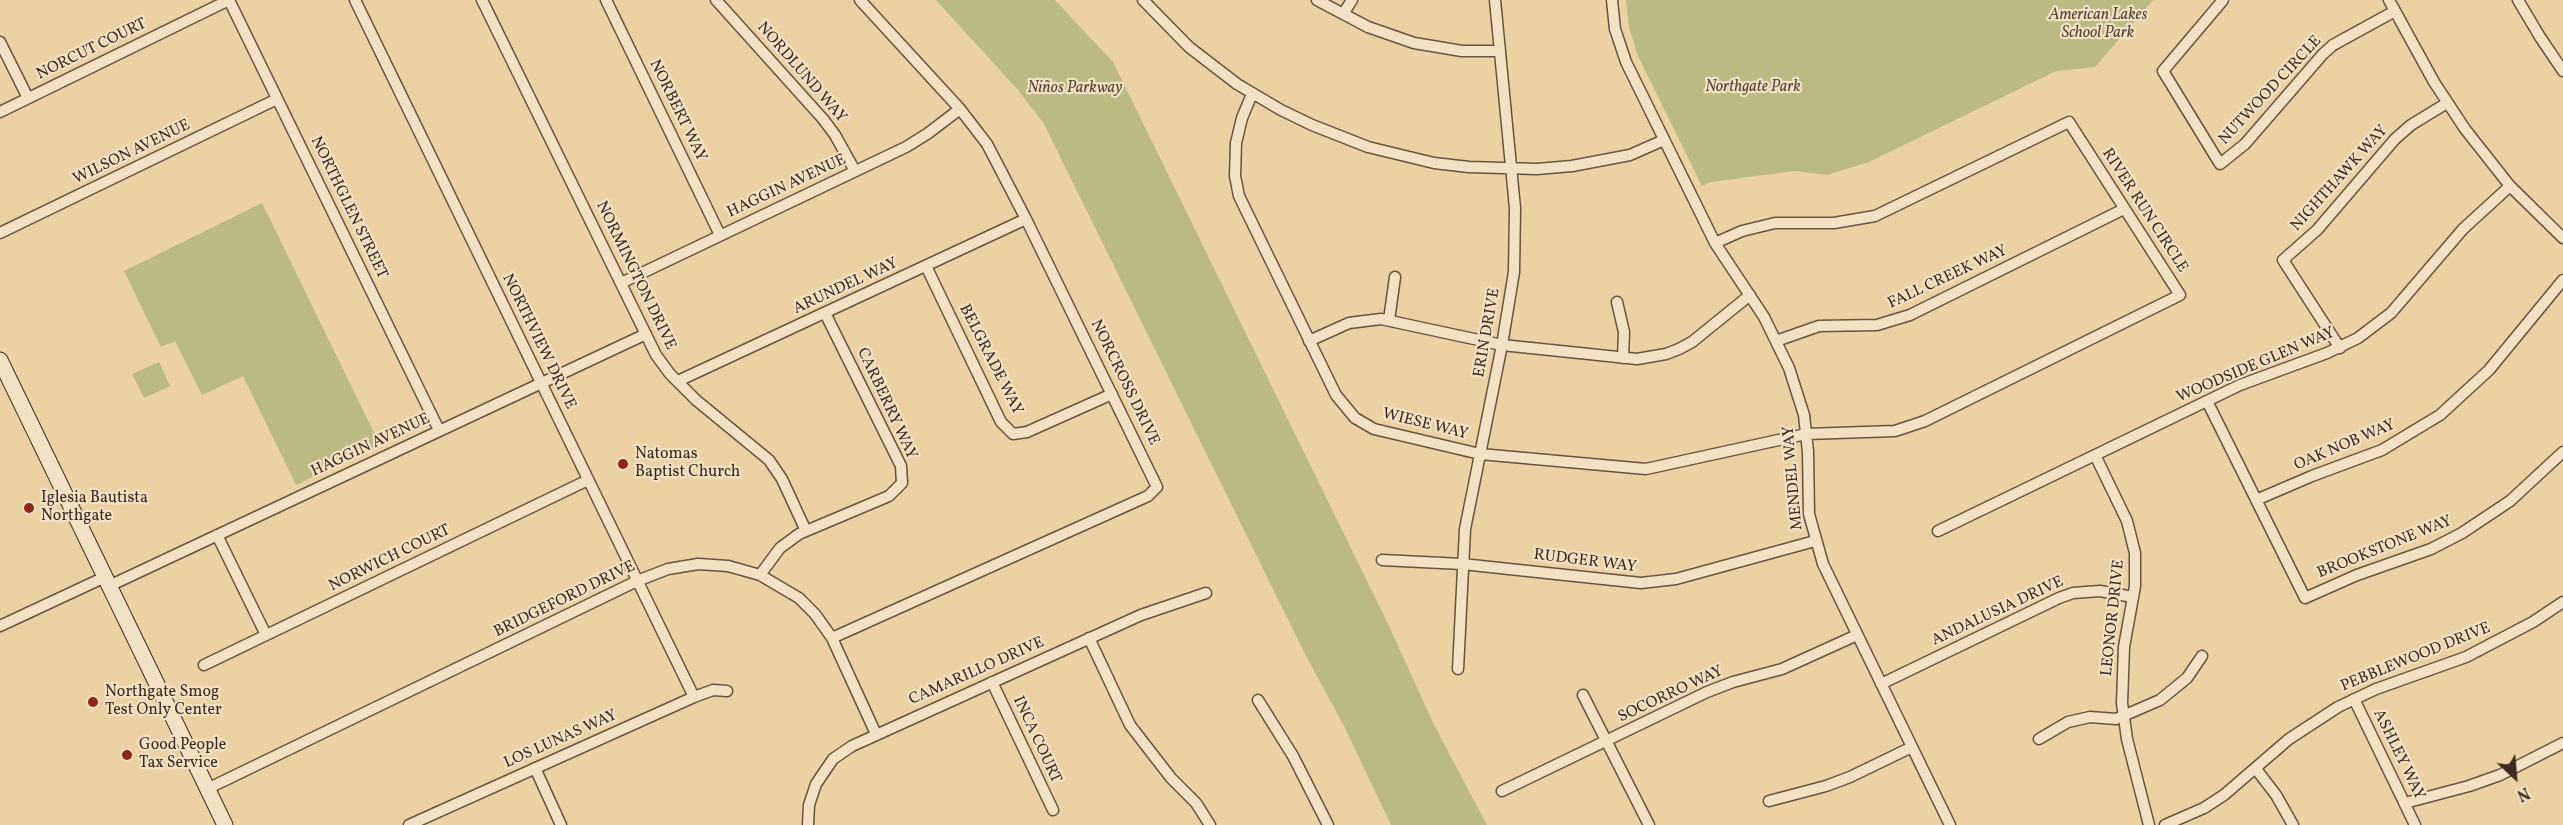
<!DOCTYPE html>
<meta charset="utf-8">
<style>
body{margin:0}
#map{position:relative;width:2563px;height:825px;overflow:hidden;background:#ecd1a2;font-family:Vollkorn,serif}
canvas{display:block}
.north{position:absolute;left:2485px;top:747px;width:60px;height:60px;-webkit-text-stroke:4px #f3e1c3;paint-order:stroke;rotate:154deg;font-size:16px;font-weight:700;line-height:24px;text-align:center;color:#3c2920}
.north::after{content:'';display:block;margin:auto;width:21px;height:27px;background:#3c2920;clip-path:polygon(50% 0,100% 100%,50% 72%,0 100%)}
</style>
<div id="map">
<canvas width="2563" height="825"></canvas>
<div class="north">N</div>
</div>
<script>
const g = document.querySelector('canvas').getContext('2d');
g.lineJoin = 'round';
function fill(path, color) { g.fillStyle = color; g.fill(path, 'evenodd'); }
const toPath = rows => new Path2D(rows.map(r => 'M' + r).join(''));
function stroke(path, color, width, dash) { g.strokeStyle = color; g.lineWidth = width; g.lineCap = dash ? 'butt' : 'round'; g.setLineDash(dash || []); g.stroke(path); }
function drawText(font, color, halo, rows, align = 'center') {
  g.font = font + ' Vollkorn,serif'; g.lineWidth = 4.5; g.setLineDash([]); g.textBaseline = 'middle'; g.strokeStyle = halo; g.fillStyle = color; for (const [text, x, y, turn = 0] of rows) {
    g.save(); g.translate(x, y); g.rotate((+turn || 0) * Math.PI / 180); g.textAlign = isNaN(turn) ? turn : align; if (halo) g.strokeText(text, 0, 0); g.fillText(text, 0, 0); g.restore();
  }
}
fill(toPath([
 [936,0,1055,0,1113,62,1389,626,1435,727,1487,825,1391,825,1344,726,1304,652,1044,124,1018,90],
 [1626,0,2153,0,2095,67,2056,71,1869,162,1827,175,1795,171,1711,182,1702,186,1638,56,1629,27],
 [262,203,380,445,296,485,243,376,202,395,175,341,161,347,124,271],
 [159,362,170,386,144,398,132,374]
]), '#bbba83');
const minor = toPath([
 [229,0,439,430],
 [355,0,694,697],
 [482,0,656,355,670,374,696,400,769,460,782,479,806,531],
 [606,0,720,235],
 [716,0,823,119,835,135,855,171],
 [1143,0,1189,47,1237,84,1281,110,1312,125,1368,147,1434,163,1469,167,1537,169,1572,166,1630,155,1664,140],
 [1317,0,1368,27,1414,43,1462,51,1500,51],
 [1612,0,1615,29,1626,62,1715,243,1764,317,1789,368,1804,415,1808,452,1809,514,1823,564,1950,825],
 [2223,0,2163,71,2220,164,2245,144,2323,54,2333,45,2395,11],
 [2389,0,2434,82,2465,129,2510,186,2563,238],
 [2518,0,2540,37,2563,71],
 [1343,14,1352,0],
 [0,42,28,98],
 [1252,94,1242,118,1236,143,1235,176,1239,196,1336,395,1355,418,1374,429,1480,454,1646,469,1806,434,1895,431,1925,421,2180,295,2069,122,1875,216,1834,223,1775,223,1742,231,1715,243],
 [0,112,229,0],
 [0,233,277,99],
 [926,266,1001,422,1013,434,1027,432,1112,394],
 [621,283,906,147,927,134,960,109],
 [1617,302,1624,332,1623,358],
 [1389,320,1395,277],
 [1309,341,1349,323,1381,319,1502,345,1637,359,1666,354,1679,349,1692,342,1750,295],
 [1776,341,1819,326,1877,325,1910,315,2124,209],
 [2340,348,2283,260,2317,230,2395,139,2411,125,2447,103],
 [678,381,1026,219],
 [2207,401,2305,598,2357,575,2431,549,2462,533,2510,501,2563,452],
 [2095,455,2127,521,2135,553,2135,586,2124,647,2122,703,2127,739,2149,825],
 [2256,500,2312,476,2382,450,2440,415,2489,370,2563,280],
 [1938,531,2240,385,2327,353,2358,338,2391,313,2463,229,2510,186],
 [217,535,266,635],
 [1382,560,1462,564,1641,583,1676,579,1815,541],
 [760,575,780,548,799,534,889,496,902,483,901,466,825,313],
 [109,586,646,334],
 [0,626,105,577],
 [832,638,1148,496,1157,487,1026,219,987,144,960,109,860,0],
 [1089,638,1130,725,1171,778,1196,803,1210,825],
 [204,665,588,480],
 [1458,669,1465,529,1502,345,1514,272,1515,208,1495,0],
 [992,682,1053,810],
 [1881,684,2059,598,2073,593,2100,591,2133,597],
 [1583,695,1649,825],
 [2354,699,2415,825],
 [1258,700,1293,756,1328,825],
 [2039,739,2068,722,2090,717,2116,719,2160,700,2187,678,2202,656],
 [535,768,561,825],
 [2256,769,2276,795,2293,825],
 [207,789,637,581,668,569,698,564,728,566,760,575,799,598,815,614,832,638,876,734],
 [1502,791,1707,692,1733,682,1782,669,1857,635],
 [1769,801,1826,786,1850,777,1912,747],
 [2405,803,2469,786,2500,775,2563,743],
 [409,825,694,697,713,690,727,691],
 [808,825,809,805,816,784,833,759,852,746,1141,615,1206,593],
 [2165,825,2204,808,2224,795,2289,739,2338,707,2376,689,2466,657,2533,622,2563,602]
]);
const secondary = toPath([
 [0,360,225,825]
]);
stroke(minor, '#685340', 13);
stroke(secondary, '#3c2920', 17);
stroke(minor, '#f3e1c3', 10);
stroke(secondary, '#f3e1c3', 15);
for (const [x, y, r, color] of [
 [623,464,6,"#8f2418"],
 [29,508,6,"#8f2418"],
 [93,702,6,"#8f2418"],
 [127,755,6,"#8f2418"]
]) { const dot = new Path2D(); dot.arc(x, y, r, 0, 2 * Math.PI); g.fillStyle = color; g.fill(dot); stroke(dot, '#f3e1c3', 2); }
drawText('italic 16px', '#554634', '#f3e1c3', [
 ["American Lakes",2098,16],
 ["School Park",2098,34],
 ["Northgate Park",1753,88],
 ["Niños Parkway",1075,89]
]);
drawText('16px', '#3c2920', '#f3e1c3', [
 ["NORCUT COURT",92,50,-26],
 ["NORDLUND WAY",801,73,49],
 ["NUTWOOD CIRCLE",2271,91,-47],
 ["NORBERT WAY",677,111,64],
 ["WILSON AVENUE",132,153,-26],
 ["NIGHTHAWK WAY",2340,179,-48],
 ["HAGGIN AVENUE",787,187,-25],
 ["NORTHGLEN STREET",348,208,64],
 ["RIVER RUN CIRCLE",2144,211,57],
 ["NORMINGTON DRIVE",635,276,64],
 ["FALL CREEK WAY",1948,278,-25],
 ["ARUNDEL WAY",846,287,-25],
 ["ERIN DRIVE",1488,333,-80],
 ["NORTHVIEW DRIVE",538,342,64],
 ["BELGRADE WAY",990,360,63],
 ["WOODSIDE GLEN WAY",2256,366,-23],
 ["NORCROSS DRIVE",1124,383,64],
 ["CARBERRY WAY",886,404,65],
 ["WIESE WAY",1425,425,14],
 ["HAGGIN AVENUE",371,446,-25],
 ["OAK NOB WAY",2345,446,-23],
 ["MENDEL WAY",1794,478,-95],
 ["BROOKSTONE WAY",2385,548,-22],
 ["NORWICH COURT",390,559,-26],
 ["RUDGER WAY",1585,562,7],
 ["BRIDGEFORD DRIVE",565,600,-26],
 ["ANDALUSIA DRIVE",1998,612,-25],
 ["LEONOR DRIVE",2114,618,-84],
 ["PEBBLEWOOD DRIVE",2416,658,-22],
 ["CAMARILLO DRIVE",977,672,-24],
 ["SOCORRO WAY",1671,695,-25],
 ["LOS LUNAS WAY",561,740,-24],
 ["INCA COURT",1036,740,65],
 ["ASHLEY WAY",2398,755,64]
]);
drawText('16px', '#3c2920', '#f3e1c3', [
 ["Natomas",635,455],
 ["Baptist Church",635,473],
 ["Iglesia Bautista",41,499],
 ["Northgate",41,517],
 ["Northgate Smog",105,693],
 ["Test Only Center",105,711],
 ["Good People",139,746],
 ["Tax Service",139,764]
], 'left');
</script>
